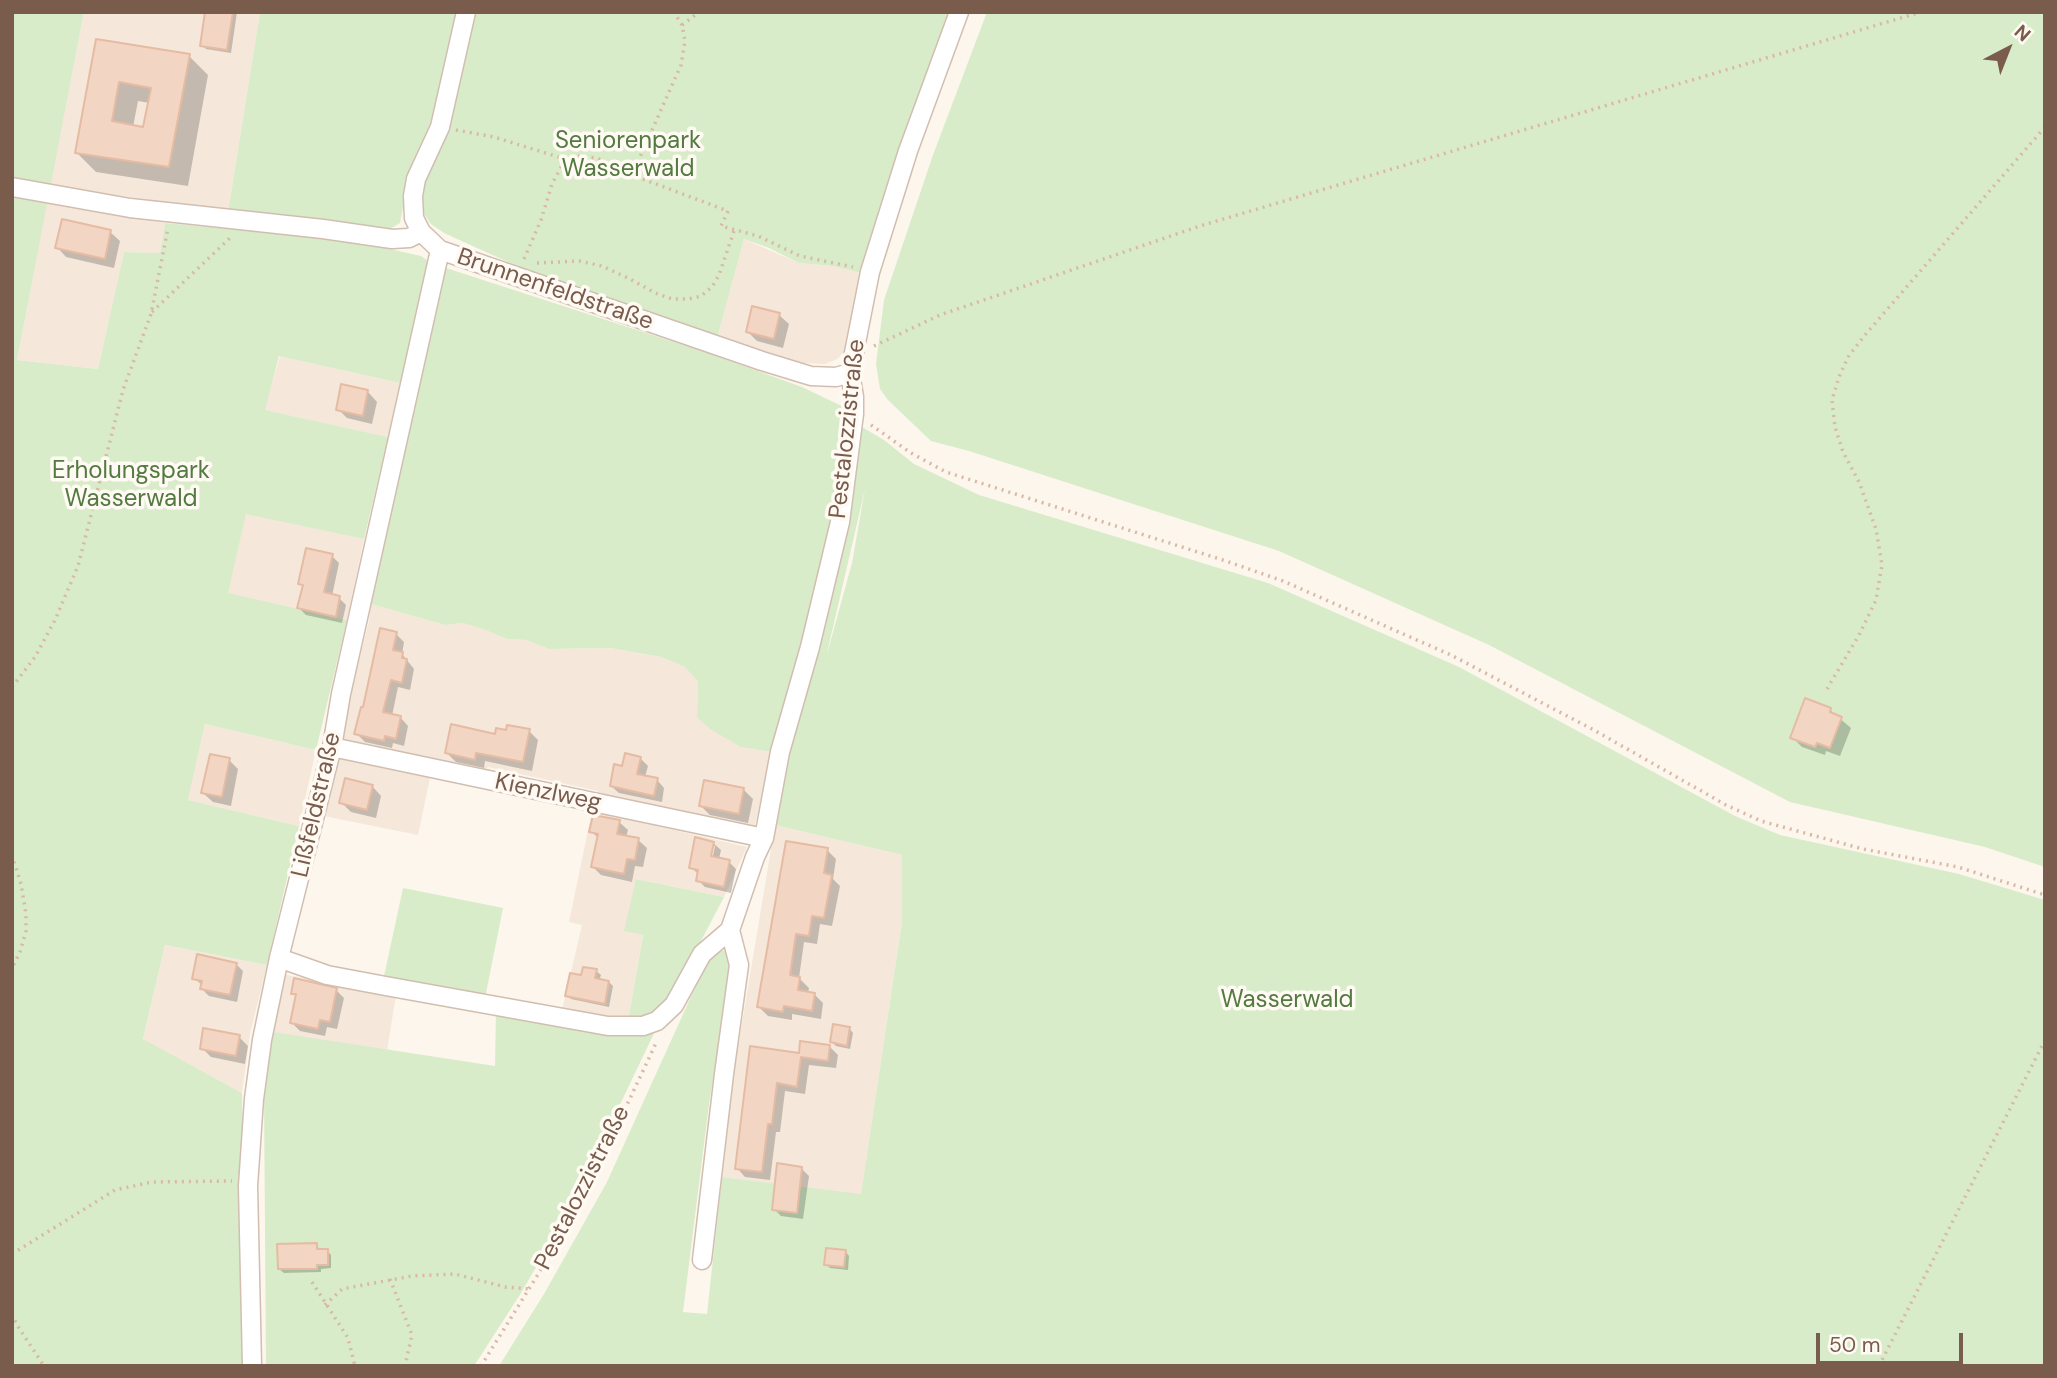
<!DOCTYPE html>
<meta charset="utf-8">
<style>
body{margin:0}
#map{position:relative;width:2057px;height:1378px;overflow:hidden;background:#fdf6ec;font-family:"DM Sans",sans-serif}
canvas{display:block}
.frame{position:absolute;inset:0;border:14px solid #7a5c4d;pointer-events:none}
.north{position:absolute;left:1973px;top:14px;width:70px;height:70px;-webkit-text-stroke:5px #fffaf3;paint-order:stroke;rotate:42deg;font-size:19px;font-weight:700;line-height:28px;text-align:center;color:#7a5c4d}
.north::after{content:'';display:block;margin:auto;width:24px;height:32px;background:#7a5c4d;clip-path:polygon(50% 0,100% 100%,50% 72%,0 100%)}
.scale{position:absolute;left:1816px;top:1333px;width:147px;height:32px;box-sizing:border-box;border:4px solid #7a5c4d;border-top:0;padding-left:9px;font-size:21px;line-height:24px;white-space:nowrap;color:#7a5c4d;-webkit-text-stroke:5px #fffaf3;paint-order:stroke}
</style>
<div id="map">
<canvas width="2057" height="1378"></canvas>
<div class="frame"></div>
<div class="north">N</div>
<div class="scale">50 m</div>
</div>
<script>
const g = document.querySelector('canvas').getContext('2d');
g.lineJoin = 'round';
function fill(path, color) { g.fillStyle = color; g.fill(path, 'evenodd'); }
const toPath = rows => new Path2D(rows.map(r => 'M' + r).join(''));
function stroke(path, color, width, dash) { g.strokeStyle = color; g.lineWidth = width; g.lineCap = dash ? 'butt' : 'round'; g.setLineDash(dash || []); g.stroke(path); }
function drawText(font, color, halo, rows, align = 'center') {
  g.font = font + ' "DM Sans",sans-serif'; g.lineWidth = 7; g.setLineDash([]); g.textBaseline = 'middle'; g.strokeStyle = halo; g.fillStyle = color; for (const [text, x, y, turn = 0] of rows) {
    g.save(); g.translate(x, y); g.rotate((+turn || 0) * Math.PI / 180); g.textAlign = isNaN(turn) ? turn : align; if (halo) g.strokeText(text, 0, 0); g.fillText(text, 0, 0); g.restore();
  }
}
fill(toPath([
 [84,12,260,12,228,212,50,185],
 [47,201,165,223,160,253,124,252,98,369,17,360],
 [744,239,799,263,832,266,865,274,847,349,837,359,825,364,802,363,717,339],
 [280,356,400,383,388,437,264,410],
 [246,513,364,539,347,620,227,594],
 [371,604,445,625,463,623,483,629,507,639,526,640,549,649,610,648,661,657,685,667,698,682,697,716,741,747,772,752,754,829,597,796,598,791,488,767,484,772,339,741,369,621],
 [205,724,316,750,299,826,188,800],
 [336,758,430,778,418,835,324,816],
 [592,811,747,847,724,897,636,879,643,934,628,1021,562,1010,582,925,569,922],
 [775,825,902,855,902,922,861,1195,722,1177,734,1071],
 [165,945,267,965,250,1034,242,1093,143,1040],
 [282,974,396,995,387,1051,273,1033]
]), '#f5e8da');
fill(toPath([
 [12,12,84,12,17,360,98,369,124,252,160,253,165,223,350,240,421,256,428,261,430,270,400,383,279,356,265,410,388,437,364,539,246,514,228,593,347,620,316,750,205,724,188,800,299,826,267,965,165,945,143,1039,242,1093,246,1366,12,1366],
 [260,12,458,12,439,104,411,165,400,223,388,230,349,223,228,212],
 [473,12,953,12,865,274,832,266,799,263,769,248,744,239,717,339,539,276,444,233,431,224,424,214,420,200,425,171,449,125],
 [987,12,2045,12,2045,867,1985,847,1790,802,1489,645,1279,551,969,451,931,441,888,400,880,389,876,364,884,300,933,155],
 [446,268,708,353,802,387,848,409,835,512,772,752,741,747,710,729,697,717,698,682,685,667,661,657,610,648,549,649,526,640,507,639,483,629,463,623,445,625,371,604],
 [862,427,884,440,914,464,979,495,1268,583,1459,667,1735,816,1780,835,1959,874,2045,900,2045,1366,499,1366,544,1294,607,1182,694,990,709,960,718,953,724,950,727,952,730,962,730,975,709,1104,683,1312,707,1314,722,1177,861,1194,902,922,902,855,775,825,784,756,852,485],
 [865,489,852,563,827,654,827,653],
 [636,879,724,897,668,1004,654,1016,628,1021,643,935,624,931],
 [403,888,503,908,485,998,383,981],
 [496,1011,658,1025,570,1209,521,1293,474,1366,266,1366,264,1091,273,1032,495,1066]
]), '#d8ecc9');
fill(toPath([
 [207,12,237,12,231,53,206,49,202,45],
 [97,41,189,56,208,75,188,186,96,172,77,153],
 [138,101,150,103,145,129,133,127],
 [110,232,120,241,114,268,66,257,57,247],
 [779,315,789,324,783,348,757,341,748,332],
 [368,392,377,402,372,424,347,418,338,409],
 [332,556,339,563,332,596,339,598,346,605,342,623,306,615,299,608,304,587,300,583],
 [396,634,404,642,402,654,414,669,410,690,398,687,392,716,400,717,408,726,404,746,393,743,392,748,365,742,356,733],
 [1830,710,1851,728,1840,756,1826,751,1825,755,1802,747,1792,737],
 [529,731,538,740,532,771,485,761,484,768,456,762,447,753],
 [640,758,648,766,645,777,657,780,664,788,662,802,619,793,611,786,624,768],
 [229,760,238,769,231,806,213,802,203,793],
 [372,786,381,796,376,818,351,812,341,802],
 [743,789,753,799,748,823,710,815,701,806],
 [619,822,628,830,626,837,638,840,647,848,643,867,635,866,632,882,601,875,593,867,599,839,591,831],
 [713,843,721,850,719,859,729,862,736,869,731,893,705,887,698,880,699,875,691,867],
 [711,846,715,846,711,865,707,864],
 [827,850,836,859,833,879,840,886,832,926,820,924,817,944,804,942,799,978,809,988,808,993,814,994,823,1003,821,1019,792,1014,792,1020,768,1016,759,1007],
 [236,964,243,971,237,1002,209,996,202,989,203,986,194,978],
 [596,971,601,975,599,981,609,982,613,986,609,1007,571,999,567,995,582,977],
 [336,990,344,998,337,1029,327,1027,325,1036,300,1031,292,1023,297,997,293,993],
 [849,1028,853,1033,850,1049,836,1046,832,1042],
 [239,1037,248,1046,245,1064,211,1057,202,1048],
 [829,1046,838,1055,836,1068,809,1065,805,1094,785,1091,780,1132,776,1132,770,1180,745,1177,737,1168,752,1048,800,1055],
 [802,1169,809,1176,803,1219,781,1216,774,1209],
 [316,1244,320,1250,327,1250,331,1255,331,1268,321,1269,321,1272,284,1273,279,1269],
 [845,1251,849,1256,848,1270,830,1268,826,1264]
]), '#0003');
const building = toPath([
 [205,12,233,12,227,50,200,46,205,12],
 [96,39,190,54,169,167,75,153,96,39],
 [119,82,151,88,143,127,112,121,119,82],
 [62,219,111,230,105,259,55,248,62,219],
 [752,306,780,313,774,339,746,332,752,306],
 [341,384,368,390,363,416,336,410,341,384],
 [306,548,333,554,324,592,340,596,336,617,297,608,303,585,298,584,306,548],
 [380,628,397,632,393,650,403,652,402,658,407,659,402,683,391,680,383,712,401,716,396,739,385,736,384,741,354,734,361,707,363,707,380,628],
 [1805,698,1831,708,1830,712,1842,717,1830,748,1817,743,1815,747,1790,738,1805,698],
 [451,724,495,734,496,728,506,730,507,725,530,729,523,762,476,753,475,760,445,753,451,724],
 [625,753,641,757,637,774,658,778,654,796,610,786,614,764,622,766,625,753],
 [210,754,230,758,222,797,201,793,210,754],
 [345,778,373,785,367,810,339,803,345,778],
 [704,780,744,788,739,814,699,806,704,780],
 [593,815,620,820,617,834,639,838,635,860,627,859,624,874,591,867,598,834,589,832,593,815],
 [695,837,714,842,711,856,730,860,724,887,696,881,698,870,689,868,695,837],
 [786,841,828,848,824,873,832,875,824,918,812,916,809,936,796,934,790,975,800,977,798,990,815,993,812,1011,784,1006,783,1012,757,1007,786,841],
 [197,954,237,963,230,995,200,989,202,981,192,979,197,954],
 [583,967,597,969,595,978,609,981,605,1004,565,996,570,973,581,975,583,967],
 [294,978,337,988,330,1022,320,1020,318,1029,290,1023,296,994,291,994,294,978],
 [833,1024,850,1027,847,1046,830,1042,833,1024],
 [203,1028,240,1035,236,1056,200,1049,203,1028],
 [800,1041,830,1045,828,1061,801,1057,797,1087,777,1083,772,1124,768,1124,762,1172,735,1169,750,1046,799,1053,800,1041],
 [777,1163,802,1167,797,1213,772,1210,777,1163],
 [317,1243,317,1249,328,1249,328,1265,317,1265,317,1269,278,1269,277,1244,317,1243],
 [826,1248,846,1250,844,1267,824,1265,826,1248]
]);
fill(building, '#f3d5c3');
stroke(building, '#e6bba3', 2);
const minor = toPath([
 [466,12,440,127,416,179,413,196,414,218,421,232,440,250,762,361,811,376,836,377,850,373],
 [12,187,130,208,323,229,392,239,409,238,421,232],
 [332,747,764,838],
 [279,958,327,975,391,987,608,1026,643,1026,657,1021,674,1005,702,954,730,930,755,857,764,838,780,752,810,647,840,522,854,414,854,397,850,373,870,272,908,151,959,12],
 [702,1260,724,1074,739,965,730,930],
 [252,1366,248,1186,254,1099,262,1040,279,958,332,747,341,694,440,250]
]);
stroke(minor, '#d1beb0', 21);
stroke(toPath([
 [682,25,699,12],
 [456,130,494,137,565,159,576,156,597,158,632,175,728,211,721,226,758,236,800,256,853,267],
 [632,175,681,65,685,41,682,25,674,12],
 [524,259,541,220,552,184,565,160],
 [537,263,579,261,602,266,630,279,655,293,672,299,689,299,701,296,712,287,719,275,734,231],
 [152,312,230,238],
 [874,346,940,315,1200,226,1921,12],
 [871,425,911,453,946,472,1226,561,1283,581,1451,655,1592,729,1726,805,1761,821,1863,849,1958,867,2045,895],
 [12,687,35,657,55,620,78,566,123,390,151,314,168,228],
 [1827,689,1859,635,1876,600,1882,565,1876,529,1859,482,1843,452,1835,427,1832,400,1839,377,1848,357,1865,335,2045,127],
 [12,855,21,884,26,914,26,931,20,952,12,968],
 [12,1254,115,1190,152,1182,232,1181],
 [390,1279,412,1335,405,1366],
 [312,1282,348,1338,355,1366],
 [325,1305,342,1289,412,1276,455,1274,505,1287,530,1289],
 [12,1314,17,1325,44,1366],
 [481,1366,565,1231,587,1190,657,1041],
 [1879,1366,2045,1040]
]), '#d9b8a5', 3.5, [2, 5]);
stroke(minor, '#fff', 18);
drawText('24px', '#537a41', '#fffaf3', [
 ["Seniorenpark",628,142],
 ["Wasserwald",628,170],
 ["Erholungspark",131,472],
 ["Wasserwald",131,500],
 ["Wasserwald",1287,1001]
]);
drawText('24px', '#7a5c4d', '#fffaf3', [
 ["Brunnenfeldstraße",555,290,19],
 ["Pestalozzistraße",848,429,-84],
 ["Kienzlweg",548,793,12],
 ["Lißfeldstraße",317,805,-77],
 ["Pestalozzistraße",583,1188,-63]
]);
</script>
